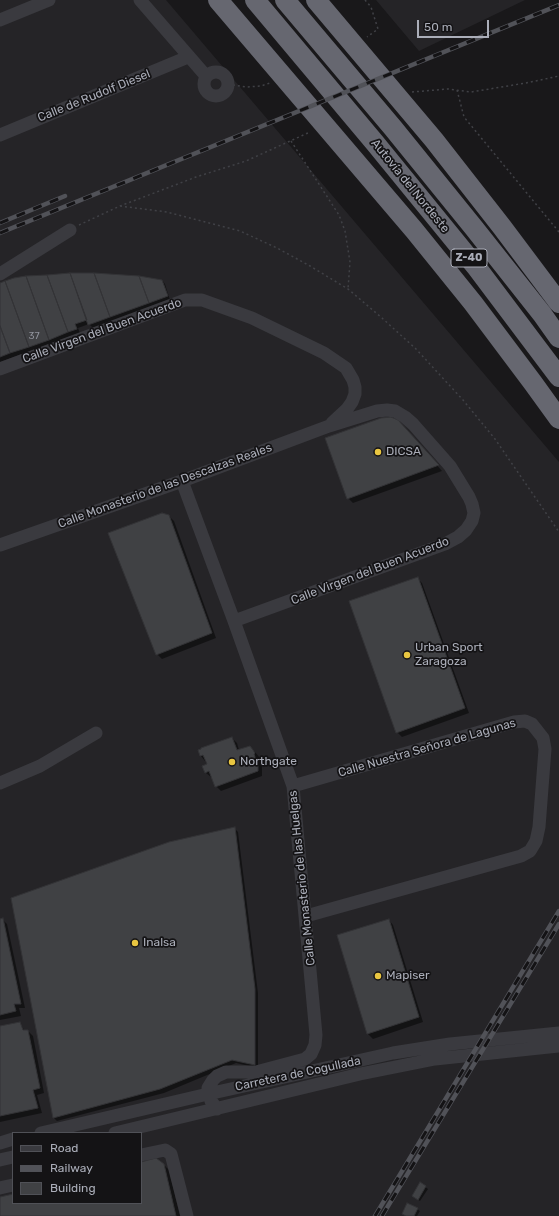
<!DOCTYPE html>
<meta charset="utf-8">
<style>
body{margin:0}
#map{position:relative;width:559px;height:1216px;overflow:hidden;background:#19181a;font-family:Rubik,sans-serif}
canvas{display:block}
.legend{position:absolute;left:12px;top:1132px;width:130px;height:72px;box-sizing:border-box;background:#141315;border:1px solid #505157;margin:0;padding:5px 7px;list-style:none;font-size:12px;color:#abaeb9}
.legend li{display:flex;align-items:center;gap:8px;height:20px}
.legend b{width:20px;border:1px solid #505157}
.scale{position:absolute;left:417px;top:20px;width:72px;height:18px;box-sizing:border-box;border:2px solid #abaeb9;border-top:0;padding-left:5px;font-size:12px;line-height:14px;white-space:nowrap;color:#abaeb9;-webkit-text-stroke:3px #141315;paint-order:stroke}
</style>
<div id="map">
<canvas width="559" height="1216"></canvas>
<ul class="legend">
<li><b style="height:5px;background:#3a3a3f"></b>Road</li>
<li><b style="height:5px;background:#515258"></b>Railway</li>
<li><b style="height:11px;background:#404144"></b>Building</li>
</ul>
<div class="scale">50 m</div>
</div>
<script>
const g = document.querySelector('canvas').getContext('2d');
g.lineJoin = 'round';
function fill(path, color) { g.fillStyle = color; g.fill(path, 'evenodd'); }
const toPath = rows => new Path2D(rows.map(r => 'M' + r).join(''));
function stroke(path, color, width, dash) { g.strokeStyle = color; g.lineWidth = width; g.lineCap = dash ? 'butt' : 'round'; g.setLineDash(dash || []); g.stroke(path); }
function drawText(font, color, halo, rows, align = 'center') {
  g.font = font + ' Rubik,sans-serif'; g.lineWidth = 3.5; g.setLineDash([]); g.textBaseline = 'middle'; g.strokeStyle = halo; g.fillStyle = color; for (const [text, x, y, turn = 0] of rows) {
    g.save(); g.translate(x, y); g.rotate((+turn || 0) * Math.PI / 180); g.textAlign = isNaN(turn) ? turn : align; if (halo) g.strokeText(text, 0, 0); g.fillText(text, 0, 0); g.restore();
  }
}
fill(toPath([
 [0,0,166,0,559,462,559,1216,0,1216],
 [13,1133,141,1133,141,1203,13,1203],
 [376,0,525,0,419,51]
]), '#252427');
fill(toPath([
 [162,280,165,284,170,300,93,328,89,324,78,328,80,333,0,362,0,284],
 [402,426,442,471,353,503,348,498],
 [169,516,174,521,216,638,162,659,157,654],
 [417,578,422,583,469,713,402,737,397,732],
 [232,738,237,743,239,750,250,747,255,752,260,758,258,759,262,765,262,776,221,791,216,786,213,777,211,777,206,773,204,766,208,765,201,756],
 [234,828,238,832,258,993,258,1068,236,1063,164,1093,57,1121,54,1118],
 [2,919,7,924,25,1008,19,1008,21,1016,0,1020,0,920],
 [389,920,393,925,423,1022,373,1039,368,1034,338,935],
 [19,1023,25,1031,28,1031,33,1036,44,1093,37,1095,42,1113,0,1122,0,1027],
 [141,1163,164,1165,169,1170,180,1216,0,1216,0,1198,13,1195,13,1203,141,1203],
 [420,1183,428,1189,420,1201,413,1196],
 [417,1209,420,1211,417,1216,405,1216,403,1214]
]), '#0007');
const building = toPath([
 [70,273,87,320,75,324,77,329,68,332,47,275,70,273],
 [70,273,94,273,110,317,88,325,70,273],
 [94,273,139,276,149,303,110,317,94,273],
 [47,275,68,332,49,340,26,276,47,275],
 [26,276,49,340,29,347,5,281,14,278,26,276],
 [139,276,162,280,168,296,149,303,139,276],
 [5,281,29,347,10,353,0,326,0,283,5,281],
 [0,326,10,353,0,357,0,326],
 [391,417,398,420,439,465,347,499,325,438,381,418,391,417],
 [162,513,169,515,212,633,156,655,108,533,162,513],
 [418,577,465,708,396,733,349,601,418,577],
 [232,737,237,750,250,746,253,750,255,753,254,754,256,760,258,759,258,771,215,787,209,771,205,773,202,766,207,764,203,755,200,756,198,750,201,749,201,748,232,737],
 [235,827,255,989,255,1065,232,1060,160,1089,53,1118,11,898,169,842,235,827],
 [3,918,21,1004,14,1004,16,1011,0,1015,0,919,3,918],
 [389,919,419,1017,367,1034,337,935,389,919],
 [20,1022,23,1030,28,1030,40,1088,33,1090,38,1108,0,1116,0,1026,20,1022],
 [156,1158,164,1164,176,1216,0,1216,0,1197,13,1194,13,1203,141,1203,141,1162,156,1158],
 [420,1182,426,1186,418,1200,412,1196,420,1182],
 [407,1203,418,1208,414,1216,406,1216,402,1214,407,1203]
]);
fill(building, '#404144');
stroke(building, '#333336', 1);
stroke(toPath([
 [365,0,371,7,378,29,367,37],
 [228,84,246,87,261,86,270,83],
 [457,90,464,117,559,232],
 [412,92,448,89,471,92,526,83,559,76],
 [291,141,339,215,345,231,350,262,348,289],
 [120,206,167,212,240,231,277,248,310,266,348,289,382,318,416,349,463,400,495,439,559,532],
 [79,225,120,206,196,177,246,161,310,132]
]), '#404146', 1.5, [2, 3]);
stroke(toPath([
 [140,0,206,76],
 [0,20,49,0],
 '204 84a12 12 0 1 1 24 0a12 12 0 1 1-24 0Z',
 [0,135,188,57],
 [0,274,70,230],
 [0,369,185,300,202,300,252,318,324,353,346,368,353,380,355,387,355,394,352,402,347,409,332,423],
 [182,481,234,621,293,786,316,1035,315,1045,311,1054,305,1059,256,1072,226,1072,217,1076,213,1080,208,1088,211,1101,217,1109],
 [0,545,182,481,329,426,377,411,387,410,395,411,405,417,413,424,450,466,469,497,472,504,474,513,472,521,466,530,458,537,445,544,234,621],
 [0,783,40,766,96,733],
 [293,786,514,722,525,721,532,724,543,738,545,749,539,827,536,841,530,851,521,856,306,916],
 [41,1133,208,1094,393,1053,450,1044,559,1033],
 [115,1133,360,1074,435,1059,559,1046],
 [0,1143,13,1139],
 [141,1155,165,1150,171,1154,187,1216],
 [0,1160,13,1157],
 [0,1188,13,1185]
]), '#3a3a3f', 13);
stroke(toPath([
 [218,0,414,230,473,303,533,383,559,419],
 [255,0,375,143,477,268,559,377],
 [285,0,393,128,474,228,542,314,559,338],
 [316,0,434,140,502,227,559,303]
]), '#666770', 20);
const rail = toPath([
 [0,223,65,196],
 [0,233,559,5],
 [375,1216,559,911],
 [382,1216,559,924]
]);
stroke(rail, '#515258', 4.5);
stroke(rail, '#141315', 3, [9]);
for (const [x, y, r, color] of [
 [378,452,4,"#e9c641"],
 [407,655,4,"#e9c641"],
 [232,762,4,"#e9c641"],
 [135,943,4,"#e9c641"],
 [378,976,4,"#e9c641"]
]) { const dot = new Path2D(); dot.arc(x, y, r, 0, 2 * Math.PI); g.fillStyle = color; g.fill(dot); stroke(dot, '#141315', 1.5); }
drawText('10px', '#90939c', null, [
 ["37",34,336]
]);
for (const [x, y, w] of [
 [469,258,36]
]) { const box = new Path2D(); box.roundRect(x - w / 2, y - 9, w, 18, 3); g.fillStyle = '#141315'; g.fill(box); stroke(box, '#abaeb9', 1); }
drawText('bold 11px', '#abaeb9', null, [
 ["Z-40",469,258]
]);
drawText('12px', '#abaeb9', '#141315', [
 ["Calle de Rudolf Diesel",94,96,-22],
 ["Autovía del Nordeste",410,186,51],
 ["Calle Virgen del Buen Acuerdo",102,331,-20],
 ["Calle Monasterio de las Descalzas Reales",165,486,-20],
 ["Calle Virgen del Buen Acuerdo",370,571,-21],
 ["Calle Nuestra Señora de Lagunas",427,748,-16],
 ["Calle Monasterio de las Huelgas",302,878,-96],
 ["Carretera de Cogullada",298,1074,-12]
]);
drawText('12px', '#abaeb9', '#141315', [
 ["DICSA",386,452],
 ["Urban Sport",415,648],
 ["Zaragoza",415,662],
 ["Northgate",240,762],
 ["Inalsa",143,943],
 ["Mapiser",386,976]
], 'left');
</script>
